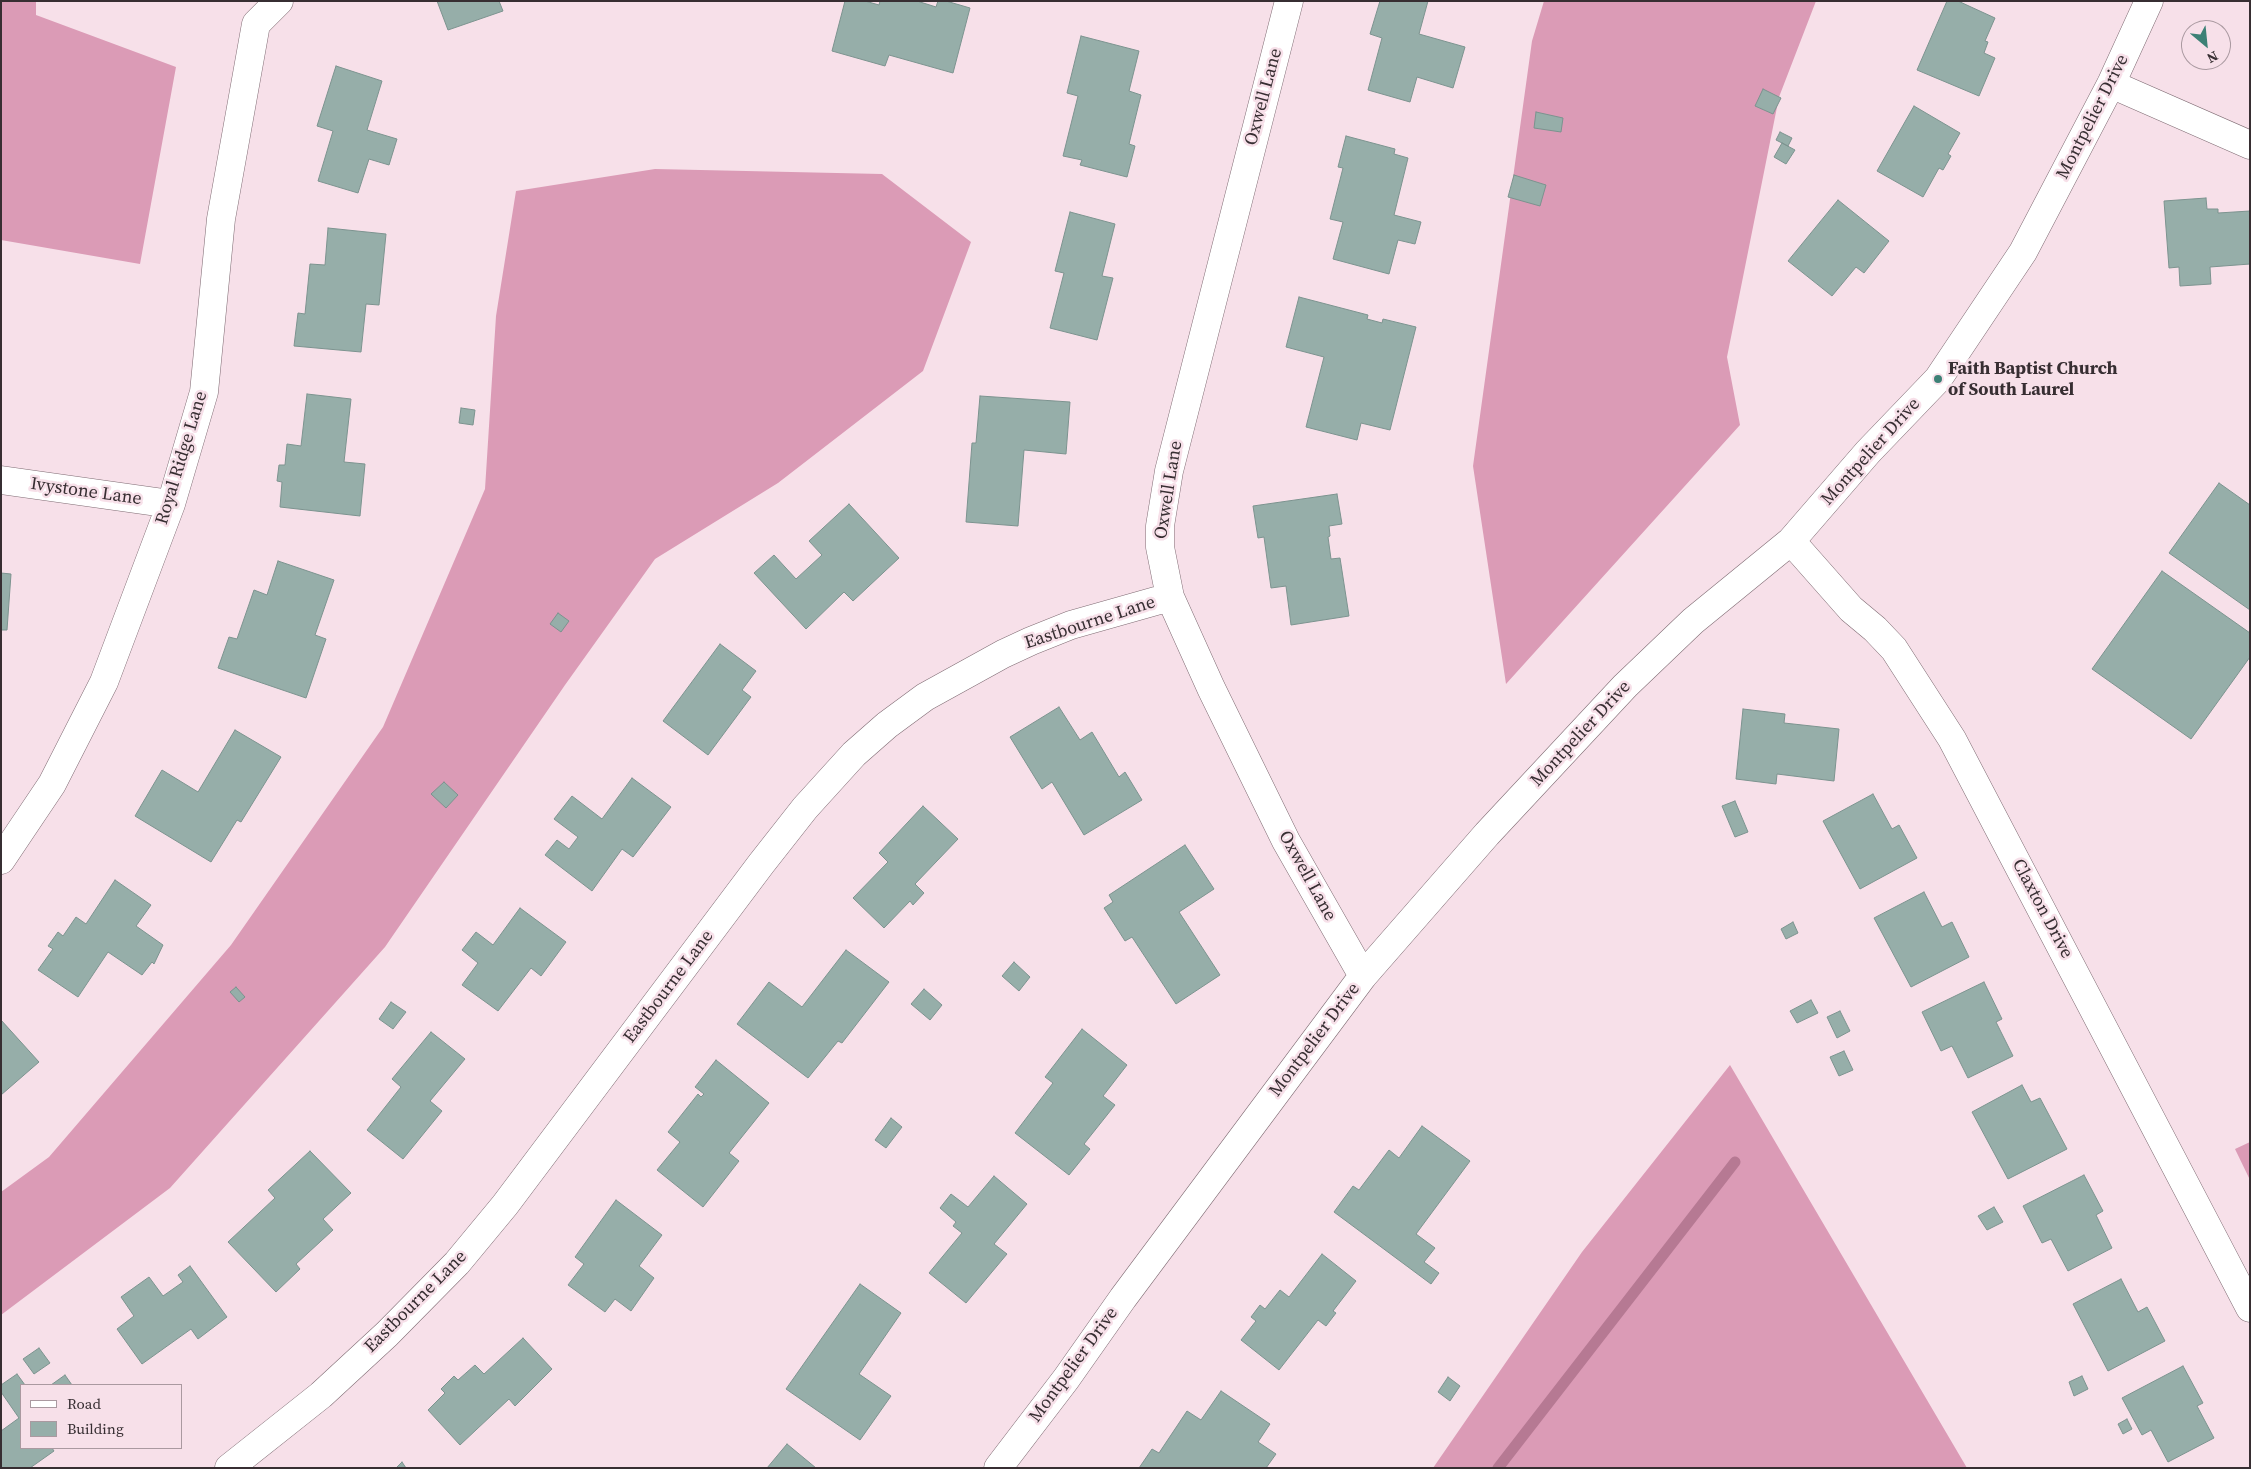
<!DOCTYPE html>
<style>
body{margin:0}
#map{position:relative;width:2251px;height:1469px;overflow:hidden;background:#f7e0e9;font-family:"Source Serif 4",serif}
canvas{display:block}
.frame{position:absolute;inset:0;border:2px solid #372e32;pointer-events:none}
.legend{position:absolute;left:20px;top:1384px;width:162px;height:65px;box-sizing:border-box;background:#f7e0e9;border:1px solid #aa99a0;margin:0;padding:6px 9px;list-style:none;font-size:15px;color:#372e32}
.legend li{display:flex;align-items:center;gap:10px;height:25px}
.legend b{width:25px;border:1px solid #aa99a0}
.north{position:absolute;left:2181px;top:20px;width:50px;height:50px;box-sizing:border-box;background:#f7e0e9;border:1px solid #aa99a0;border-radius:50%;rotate:152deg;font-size:14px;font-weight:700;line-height:20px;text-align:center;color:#372e32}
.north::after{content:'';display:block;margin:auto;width:18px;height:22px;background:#3d8176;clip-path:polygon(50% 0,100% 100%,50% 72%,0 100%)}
</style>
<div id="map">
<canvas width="2251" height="1469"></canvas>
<div class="frame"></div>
<ul class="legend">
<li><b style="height:6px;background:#fff"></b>Road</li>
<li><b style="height:14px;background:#96aea9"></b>Building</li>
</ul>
<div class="north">N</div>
</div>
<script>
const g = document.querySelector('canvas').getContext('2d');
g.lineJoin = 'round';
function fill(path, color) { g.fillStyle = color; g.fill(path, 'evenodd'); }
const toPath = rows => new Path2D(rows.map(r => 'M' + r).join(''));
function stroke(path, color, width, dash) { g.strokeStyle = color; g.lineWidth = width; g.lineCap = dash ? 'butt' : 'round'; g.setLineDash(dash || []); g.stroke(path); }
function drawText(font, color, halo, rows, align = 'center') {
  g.font = font + ' "Source Serif 4",serif'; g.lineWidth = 5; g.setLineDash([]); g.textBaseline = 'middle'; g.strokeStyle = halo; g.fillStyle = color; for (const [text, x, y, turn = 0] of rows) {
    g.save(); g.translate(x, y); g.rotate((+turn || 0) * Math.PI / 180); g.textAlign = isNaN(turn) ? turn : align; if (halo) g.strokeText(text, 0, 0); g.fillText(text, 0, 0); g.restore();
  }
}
fill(toPath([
 [1,1,36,1,36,15,176,67,140,264,1,240],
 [1544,1,1816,1,1779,97,1727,357,1740,425,1506,684,1473,466,1532,41],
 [655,169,882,174,971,242,923,371,778,483,655,559,565,685,385,947,170,1188,1,1315,1,1192,49,1157,231,945,383,727,485,489,496,316,516,191],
 [1730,1065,1967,1468,1433,1468,1582,1252],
 [2250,1142,2250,1180,2235,1149]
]), '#db9bb6');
stroke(toPath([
 [1498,1468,1735,1162]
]), '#b67993', 11);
const building = toPath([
 [437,1,499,1,503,11,448,30,437,1],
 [845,1,865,1,879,5,880,1,917,1,936,7,938,1,946,1,970,8,953,73,889,55,885,66,832,51,845,1],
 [1380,1,1428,1,1419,34,1465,47,1453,88,1417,77,1410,102,1368,90,1382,38,1370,34,1380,1],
 [1947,1,1958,1,1995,18,1985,41,1988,42,1984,53,1995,58,1979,96,1917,70,1947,1],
 [1081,36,1139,51,1129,91,1141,95,1129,144,1135,146,1127,177,1080,165,1082,160,1063,156,1078,96,1067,93,1081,36],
 [336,66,382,81,367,130,397,139,389,165,369,159,358,193,318,181,333,131,317,126,336,66],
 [1763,89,1781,98,1773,114,1755,106,1763,89],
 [1914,106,1960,133,1948,154,1951,156,1943,170,1939,168,1923,197,1877,171,1914,106],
 [1536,112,1563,118,1561,132,1534,128,1536,112],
 [1780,132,1792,138,1788,146,1776,140,1780,132],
 [1346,136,1395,149,1394,154,1408,158,1394,215,1421,222,1415,244,1398,240,1389,274,1333,259,1343,222,1330,219,1343,168,1338,167,1346,136],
 [1782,143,1795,150,1786,164,1774,157,1782,143],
 [1514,175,1546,185,1540,206,1508,197,1514,175],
 [2206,198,2207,209,2218,209,2218,213,2250,211,2250,264,2210,267,2211,284,2180,286,2179,267,2169,268,2164,201,2206,198],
 [1838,200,1889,241,1864,273,1856,267,1832,296,1788,261,1838,200],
 [1070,212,1115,224,1102,276,1113,278,1097,340,1050,328,1064,273,1055,271,1070,212],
 [328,228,386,234,379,305,366,304,361,352,294,346,298,313,305,314,310,264,325,265,328,228],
 [1299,297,1368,315,1367,319,1382,323,1383,319,1416,327,1390,430,1361,423,1357,440,1306,427,1324,357,1286,347,1299,297],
 [307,394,351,399,344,462,365,464,360,516,280,507,282,482,277,481,279,465,285,465,287,444,301,446,307,394],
 [980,396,1070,402,1066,454,1024,450,1018,526,966,522,972,443,976,443,980,396],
 [461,408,475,410,473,425,459,423,461,408],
 [2219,483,2250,505,2250,610,2169,553,2219,483],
 [1337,494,1342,524,1329,526,1330,536,1328,537,1331,559,1340,558,1349,616,1291,625,1286,586,1271,588,1264,537,1258,538,1253,506,1337,494],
 [849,504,899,558,853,601,844,592,806,629,754,573,774,555,796,579,822,555,809,541,849,504],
 [278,561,334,580,315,635,326,639,306,698,218,668,229,637,237,639,254,590,267,595,278,561],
 [2162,571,2250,633,2250,657,2191,739,2092,669,2162,571],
 [1,573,11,574,7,630,1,630,1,573],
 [558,613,569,621,561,632,550,624,558,613],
 [720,644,756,671,742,690,751,697,708,755,663,721,720,644],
 [1059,707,1080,740,1092,732,1119,777,1125,772,1142,800,1084,835,1052,782,1042,789,1010,737,1059,707],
 [1743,709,1785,714,1784,723,1839,729,1834,781,1777,774,1776,784,1736,779,1743,709],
 [235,730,281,757,241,822,237,820,211,862,135,816,162,770,198,792,235,730],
 [632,778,671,807,633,857,622,849,592,891,545,855,557,840,569,849,578,837,554,819,572,796,602,819,632,778],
 [444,782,458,795,446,808,431,794,444,782],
 [1873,794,1892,829,1899,825,1917,858,1860,889,1823,821,1873,794],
 [1735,801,1748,832,1735,837,1722,806,1735,801],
 [923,806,958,839,915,884,924,893,913,905,910,901,884,928,853,898,888,862,879,853,923,806],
 [1185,845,1214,889,1179,912,1220,975,1176,1004,1132,937,1125,941,1104,908,1113,902,1109,895,1185,845],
 [115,880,151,905,136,926,163,945,154,964,152,962,142,975,108,952,78,997,38,970,53,949,48,946,58,932,63,936,76,917,86,924,115,880],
 [1924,892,1942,927,1952,922,1969,957,1911,987,1874,918,1924,892],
 [520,908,566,942,541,976,531,968,498,1011,462,985,478,963,462,950,476,932,493,945,520,908],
 [1793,922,1798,933,1786,939,1781,929,1793,922],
 [846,950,889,982,842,1043,838,1041,808,1078,737,1024,769,982,802,1007,846,950],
 [1014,962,1030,977,1019,991,1002,976,1014,962],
 [1984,982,2002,1019,1996,1022,2013,1056,1968,1078,1952,1046,1941,1051,1922,1012,1984,982],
 [236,987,245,997,239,1002,230,992,236,987],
 [924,989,942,1005,930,1020,911,1004,924,989],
 [1811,1000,1818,1013,1797,1023,1790,1011,1811,1000],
 [391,1002,406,1012,393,1029,379,1019,391,1002],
 [1840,1011,1850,1031,1837,1038,1827,1017,1840,1011],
 [1,1020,39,1062,1,1095,1,1020],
 [1082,1029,1127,1065,1103,1096,1115,1105,1084,1144,1090,1149,1069,1175,1015,1133,1053,1083,1045,1077,1082,1029],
 [431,1032,465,1059,430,1101,442,1111,403,1159,367,1130,401,1087,392,1079,431,1032],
 [1844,1051,1853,1070,1839,1076,1830,1057,1844,1051],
 [716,1060,769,1103,729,1153,739,1161,703,1207,657,1170,680,1142,668,1132,698,1094,701,1097,704,1094,695,1087,716,1060],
 [2022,1085,2031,1102,2040,1098,2067,1149,2008,1179,1972,1112,2022,1085],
 [891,1118,902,1127,886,1148,875,1140,891,1118],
 [1422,1126,1470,1161,1416,1234,1435,1248,1424,1262,1439,1273,1431,1284,1334,1212,1353,1186,1359,1190,1389,1150,1399,1158,1422,1126],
 [310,1151,351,1193,323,1219,333,1230,296,1264,300,1269,276,1292,228,1242,275,1198,268,1190,310,1151],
 [2084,1175,2103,1211,2096,1215,2112,1248,2068,1271,2051,1239,2042,1243,2023,1206,2084,1175],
 [994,1176,1027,1204,994,1244,1007,1254,966,1303,929,1273,962,1233,953,1226,956,1222,940,1208,951,1194,968,1207,994,1176],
 [616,1200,662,1235,639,1266,654,1278,631,1311,615,1299,605,1312,568,1285,584,1264,575,1257,616,1200],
 [1994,1207,2003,1222,1987,1230,1978,1216,1994,1207],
 [1322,1254,1356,1281,1333,1311,1336,1313,1326,1326,1318,1320,1279,1370,1241,1340,1256,1321,1251,1317,1260,1305,1265,1309,1280,1290,1289,1297,1322,1254],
 [190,1266,227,1317,198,1339,191,1329,142,1364,117,1329,134,1316,121,1297,149,1277,163,1296,183,1282,178,1275,190,1266],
 [2121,1279,2138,1312,2147,1307,2165,1341,2108,1371,2073,1304,2121,1279],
 [860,1284,901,1313,859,1374,891,1396,860,1440,786,1389,860,1284],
 [523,1338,552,1369,515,1406,509,1399,460,1445,428,1410,445,1393,441,1389,454,1376,458,1380,475,1365,484,1374,523,1338],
 [39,1348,50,1363,34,1374,23,1359,39,1348],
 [2183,1366,2203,1403,2197,1406,2214,1438,2168,1462,2151,1430,2142,1435,2122,1398,2183,1366],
 [17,1374,25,1385,21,1385,21,1448,52,1448,54,1451,30,1468,1,1468,1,1431,19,1418,1,1392,1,1385,17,1374],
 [65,1375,72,1385,51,1385,65,1375],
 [2082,1376,2088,1389,2074,1396,2069,1382,2082,1376],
 [1448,1377,1460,1386,1450,1401,1438,1392,1448,1377],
 [1221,1391,1270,1424,1258,1442,1276,1454,1266,1468,1139,1468,1152,1449,1159,1453,1187,1411,1201,1420,1221,1391],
 [2127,1419,2132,1429,2123,1434,2118,1424,2127,1419],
 [787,1444,816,1468,767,1468,787,1444],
 [402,1462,406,1468,396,1468,402,1462]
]);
fill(building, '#96aea9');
stroke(building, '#7c938f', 1);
const minor = toPath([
 [1289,1,1169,471,1160,526,1160,547,1170,597,1211,688,1286,841,1363,976],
 [2111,84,2250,145],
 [1,480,171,504],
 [1791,541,1851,609,1875,629,1894,649,1952,739,2250,1308],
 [1,860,52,784,104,682,171,504,204,392,221,219,256,24,279,1],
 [229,1468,321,1395,387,1334,457,1263,505,1205,761,864,805,808,854,754,887,725,925,697,1003,654,1031,641,1071,625,1170,597],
 [998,1468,1066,1379,1123,1298,1363,976,1487,834,1625,686,1693,621,1791,541,1868,452,1938,379,2023,252,2111,84,2149,1]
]);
stroke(minor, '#7f6b73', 29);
stroke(minor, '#fff', 28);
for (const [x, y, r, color] of [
 [1938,379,5,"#3d8176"]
]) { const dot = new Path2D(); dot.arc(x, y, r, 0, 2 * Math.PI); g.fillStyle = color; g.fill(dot); stroke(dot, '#f7e0e9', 2); }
drawText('18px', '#372e32', '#f7e0e9', [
 ["Oxwell Lane",1264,97,-75],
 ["Montpelier Drive",2093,117,-63],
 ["Montpelier Drive",1871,452,-48],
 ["Royal Ridge Lane",182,458,-73],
 ["Oxwell Lane",1169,490,-81],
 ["Ivystone Lane",86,492,8],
 ["Eastbourne Lane",1090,623,-18],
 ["Montpelier Drive",1581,734,-47],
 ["Oxwell Lane",1307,876,61],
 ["Claxton Drive",2042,909,62],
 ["Eastbourne Lane",669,987,-53],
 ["Montpelier Drive",1315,1040,-53],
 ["Eastbourne Lane",416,1302,-45],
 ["Montpelier Drive",1074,1365,-54]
]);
drawText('bold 18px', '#372e32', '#f7e0e9', [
 ["Faith Baptist Church",1948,369],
 ["of South Laurel",1948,390]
], 'left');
</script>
